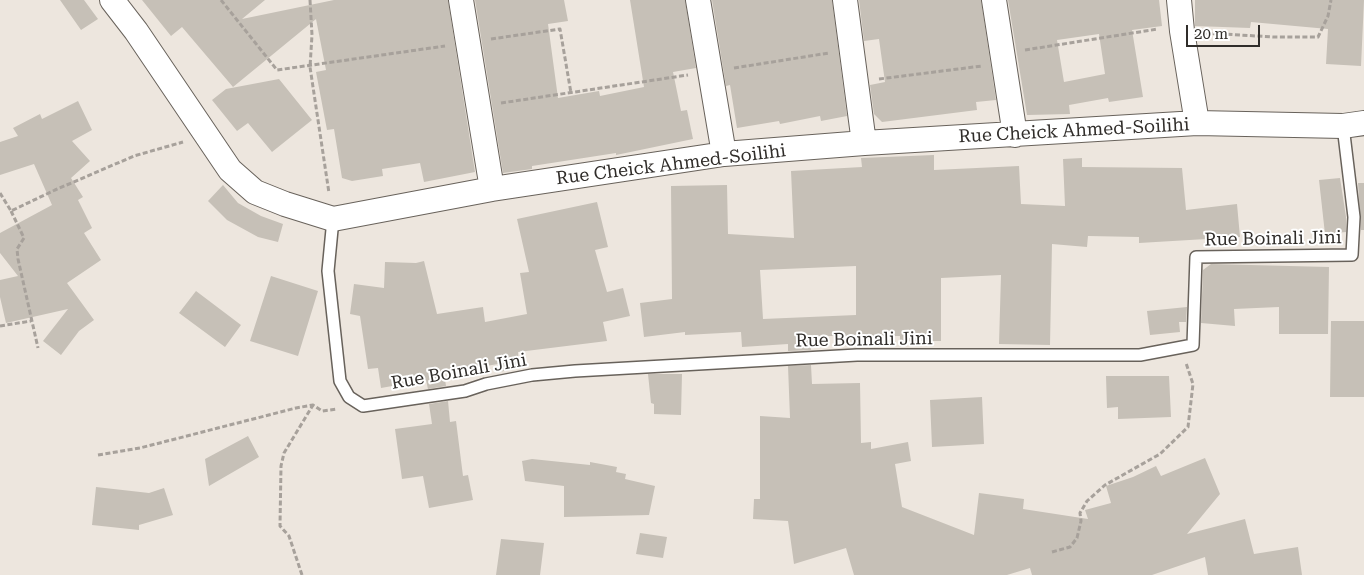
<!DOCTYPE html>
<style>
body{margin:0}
#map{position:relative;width:1364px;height:575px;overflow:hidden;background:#ede6de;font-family:"Roboto Serif",serif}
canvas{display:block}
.scale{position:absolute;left:1186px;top:25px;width:74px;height:22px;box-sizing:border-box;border:2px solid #302d2a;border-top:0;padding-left:6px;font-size:15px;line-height:18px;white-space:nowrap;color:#302d2a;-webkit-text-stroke:4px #fff;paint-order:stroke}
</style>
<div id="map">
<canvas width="1364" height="575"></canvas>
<div class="scale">20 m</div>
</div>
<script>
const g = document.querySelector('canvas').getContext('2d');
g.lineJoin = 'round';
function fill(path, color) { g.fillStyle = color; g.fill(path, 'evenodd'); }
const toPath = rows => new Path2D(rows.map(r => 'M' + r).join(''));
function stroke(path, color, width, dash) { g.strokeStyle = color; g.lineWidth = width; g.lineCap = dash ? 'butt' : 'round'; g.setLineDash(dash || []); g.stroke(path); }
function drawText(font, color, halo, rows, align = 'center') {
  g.font = font + ' "Roboto Serif",serif'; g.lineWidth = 4; g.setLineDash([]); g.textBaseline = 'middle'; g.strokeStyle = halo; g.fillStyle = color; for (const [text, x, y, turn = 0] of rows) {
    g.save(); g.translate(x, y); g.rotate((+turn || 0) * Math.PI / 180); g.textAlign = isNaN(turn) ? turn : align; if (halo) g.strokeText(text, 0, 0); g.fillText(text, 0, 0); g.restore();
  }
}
fill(toPath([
 [60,0,84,0,98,19,81,30],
 [142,0,265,0,242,19,334,0,448,0,475,172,424,182,420,163,382,169,383,176,352,181,342,178,334,129,327,130,316,72,326,70,316,19,233,87,182,27,171,36],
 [475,0,564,0,568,21,548,24,558,98,599,91,600,96,644,87,630,0,685,0,696,68,673,72,681,111,687,110,693,139,616,155,616,153,532,166,532,169,503,173],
 [712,0,832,0,847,116,821,121,820,116,780,124,779,121,737,128,730,85,726,86],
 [859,0,981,0,996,100,976,102,977,110,882,122,874,114,870,85,885,82,879,39,864,41],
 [1008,0,1159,0,1162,26,1132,30,1143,97,1109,102,1108,98,1069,105,1070,114,1027,115],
 [1099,34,1105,74,1064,82,1057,40],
 [1195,0,1364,0,1361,66,1326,64,1328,29,1251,22,1250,28,1195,26],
 [279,79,312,120,272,152,248,123,237,131,212,100,226,89],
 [78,101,92,130,72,141,90,161,71,178,83,197,78,200,92,228,84,233,101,260,67,283,94,320,79,331,61,355,43,341,68,309,6,323,0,297,0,280,18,276,0,253,0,233,52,205,34,164,0,175,0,142,18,136,13,128,40,114,42,119],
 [934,155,934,170,1019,166,1021,204,1065,206,1063,159,1082,158,1082,167,1182,168,1186,210,1237,204,1240,237,1139,243,1139,237,1088,236,1087,247,1052,244,1050,345,999,344,1001,275,941,278,941,341,900,341,900,336,821,336,810,338,811,350,788,351,788,344,742,347,741,332,685,335,685,332,644,337,640,303,672,299,671,186,727,185,728,234,794,238,791,171,862,167,861,158],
 [856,266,856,315,763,319,760,270],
 [1340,178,1346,217,1346,232,1325,234,1319,180],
 [1358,183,1364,183,1364,230,1361,230],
 [223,185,238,203,261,216,283,224,278,242,258,237,227,220,208,201],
 [597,202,608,247,595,250,607,292,623,288,630,316,603,322,607,341,518,352,519,368,499,372,498,364,444,373,446,386,428,389,426,380,381,388,378,368,368,369,360,316,350,314,354,284,384,288,385,262,416,263,424,261,437,314,483,307,485,322,527,314,520,273,529,272,517,219],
 [1211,264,1329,267,1328,334,1279,334,1279,307,1234,309,1235,326,1201,323,1203,270],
 [271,276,318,291,298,356,250,341],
 [196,291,241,325,225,347,179,313],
 [1187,307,1186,322,1179,322,1180,332,1150,335,1147,311],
 [1331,321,1364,321,1364,397,1330,397],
 [811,365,812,384,860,383,861,443,871,442,871,449,908,442,911,461,895,464,902,507,974,535,979,493,1024,499,1023,509,1088,519,1085,510,1111,503,1106,486,1133,477,1156,466,1161,476,1205,458,1220,494,1187,534,1245,519,1254,554,1298,547,1302,575,1208,575,1205,557,1152,575,1032,575,1030,568,1007,575,854,575,846,548,794,564,788,521,753,519,754,499,760,499,760,416,790,418,788,366],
 [648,374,682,374,681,415,654,414,654,404,651,403],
 [1106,376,1169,376,1171,417,1118,419,1118,407,1107,408],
 [982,397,984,444,932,447,930,400],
 [448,401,450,422,456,421,463,476,468,475,473,500,429,508,423,476,402,479,395,429,432,424,429,404],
 [248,436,259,457,209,486,205,459],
 [532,459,590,465,590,462,617,467,616,472,626,474,625,479,655,486,649,515,564,517,564,486,525,481,522,461],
 [96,487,149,493,164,488,173,515,139,525,139,530,92,525],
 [640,533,667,537,663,558,636,554],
 [501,539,544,543,540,575,496,575]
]), '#c6c0b7');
const service = toPath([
 [333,219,328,271,340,381,349,397,363,406,465,391,486,384,532,375,575,371,857,355,1140,355,1193,345,1196,257,1352,255,1354,217,1343,126]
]);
const minor = toPath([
 [112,0,136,31,230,170,255,192,285,204,333,219,492,189,724,154,864,143,1197,123,1343,126,1364,123],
 [461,0,492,189],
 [698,0,724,154],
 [845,0,864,143],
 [994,0,1015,135],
 [1179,0,1182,31,1197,123]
]);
stroke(service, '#68625b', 14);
stroke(minor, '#68625b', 26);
stroke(toPath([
 [221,0,277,70,445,46],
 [310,0,312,35,310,67,329,193],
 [1205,33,1274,37,1318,37,1328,16,1331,0],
 [491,39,560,29,571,93],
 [1025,50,1158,29],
 [734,68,829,53],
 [879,79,982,66],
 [501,103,688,75],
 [0,193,11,211,55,190,134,156,183,142],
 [11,211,24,238,17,249,18,259,38,348],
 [0,326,31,321],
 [98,455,140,448,296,408,313,405,322,411,337,409],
 [1052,552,1070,547,1077,538,1081,521,1080,513,1087,501,1105,485,1160,454,1188,427,1193,384,1186,363],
 [302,575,289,536,280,526,281,466,284,453,313,405]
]), '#a7a19b', 3, [5, 2.5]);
stroke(service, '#fff', 11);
stroke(minor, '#fff', 24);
drawText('18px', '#302d2a', '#fff', [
 ["Rue Cheick Ahmed-Soilihi",1074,131,-3],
 ["Rue Cheick Ahmed-Soilihi",671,165,-7],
 ["Rue Boinali Jini",1273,239,-1],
 ["Rue Boinali Jini",864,340,-1],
 ["Rue Boinali Jini",459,372,-10]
]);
</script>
